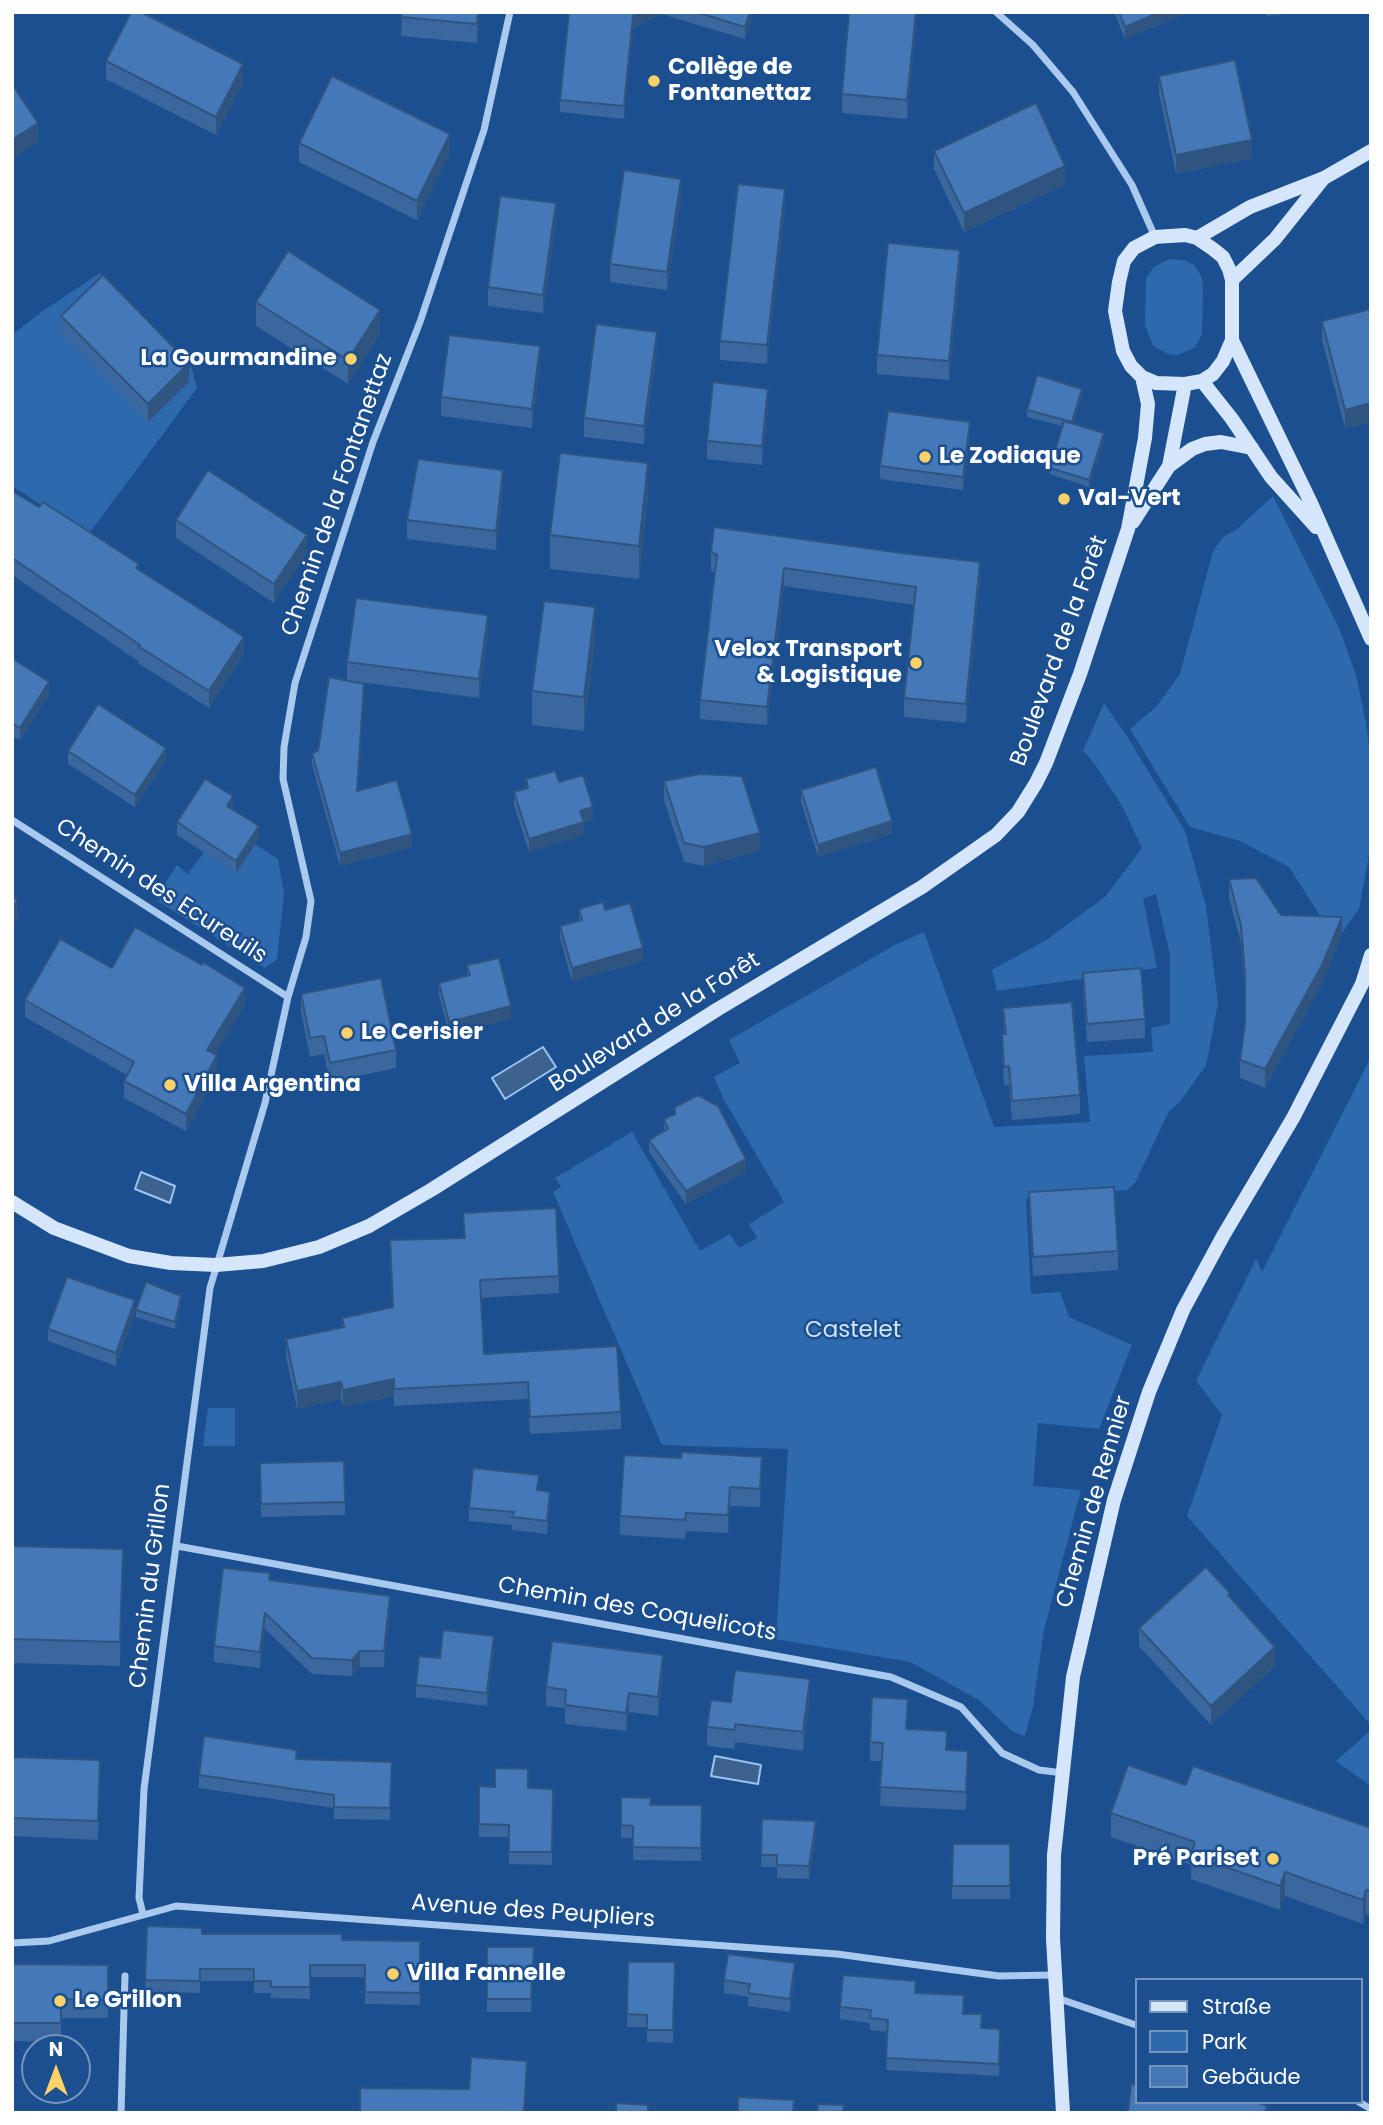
<!DOCTYPE html>
<meta charset="utf-8">
<style>
body{margin:0}
#map{position:relative;width:1383px;height:2125px;overflow:hidden;background:#1b4f8f;font-family:Poppins,sans-serif}
canvas{display:block}
.frame{position:absolute;inset:0;border:14px solid #fff;pointer-events:none}
.legend{position:absolute;left:1135px;top:1978px;width:228px;height:126px;box-sizing:border-box;background:#1b4f8f;border:2px solid #7695bc;margin:0;padding:9px 12px;list-style:none;font-size:21px;color:#fff}
.legend li{display:flex;align-items:center;gap:14px;height:35px}
.legend b{width:35px;border:2px solid #7695bc}
.north{position:absolute;left:21px;top:2034px;width:70px;height:70px;box-sizing:border-box;background:#1b4f8f;border:2px solid #7695bc;border-radius:50%;rotate:0deg;font-size:19px;font-weight:700;line-height:28px;text-align:center;color:#fff}
.north::after{content:'';display:block;margin:auto;width:24px;height:32px;background:#ffd166;clip-path:polygon(50% 0,100% 100%,50% 72%,0 100%)}
</style>
<div id="map">
<canvas width="1383" height="2125"></canvas>
<div class="frame"></div>
<ul class="legend">
<li><b style="height:9px;background:#d6e6fa"></b>Straße</li>
<li><b style="height:19px;background:#2e69ad"></b>Park</li>
<li><b style="height:19px;background:#4478b7"></b>Gebäude</li>
</ul>
<div class="north">N</div>
</div>
<script>
const g = document.querySelector('canvas').getContext('2d');
g.lineJoin = 'round';
function fill(path, color) { g.fillStyle = color; g.fill(path, 'evenodd'); }
const toPath = rows => new Path2D(rows.map(r => 'M' + r).join(''));
function stroke(path, color, width, dash) { g.strokeStyle = color; g.lineWidth = width; g.lineCap = dash ? 'butt' : 'round'; g.setLineDash(dash || []); g.stroke(path); }
function drawText(font, color, halo, rows, align = 'center') {
  g.font = font + ' Poppins,sans-serif'; g.lineWidth = 5; g.setLineDash([]); g.textBaseline = 'middle'; g.strokeStyle = halo; g.fillStyle = color; for (const [text, x, y, turn = 0] of rows) {
    g.save(); g.translate(x, y); g.rotate((+turn || 0) * Math.PI / 180); g.textAlign = isNaN(turn) ? turn : align; if (halo) g.strokeText(text, 0, 0); g.fillText(text, 0, 0); g.restore();
  }
}
fill(toPath([
 [1169,259,1185,260,1195,266,1202,278,1203,287,1202,335,1194,348,1177,355,1168,354,1153,346,1145,325,1146,278,1154,267],
 [100,273,183,375,191,366,197,388,88,535,12,486,12,335,43,311],
 [1273,496,1339,628,1356,675,1366,723,1371,763,1371,844,1359,909,1340,936,1324,922,1289,867,1240,841,1190,827,1130,729,1156,707,1180,674,1213,551,1223,537,1236,530],
 [1104,703,1128,738,1185,831,1206,906,1218,1003,1206,1066,1179,1103,1169,1111,1135,1183,1127,1190,1026,1198,1031,1294,1060,1292,1069,1317,1132,1345,1099,1429,1038,1423,1033,1486,1081,1490,1044,1630,1033,1706,1025,1736,1013,1732,979,1700,910,1662,776,1639,788,1449,662,1445,553,1192,561,1187,555,1178,632,1132,700,1251,730,1234,739,1248,757,1238,749,1224,784,1202,723,1098,714,1077,740,1063,729,1040,893,946,924,932,994,1127,1090,1122,1084,1056,1153,1052,1151,1028,1170,1024,1170,955,1156,894,1143,898,1157,968,997,991,992,970,1046,940,1105,897,1142,848,1122,806,1094,763,1083,751],
 [255,844,278,859,284,894,277,959,265,968,159,902,162,888,177,865,188,874,204,852,236,873],
 [1371,1057,1371,1725,1187,1516,1222,1415,1196,1381,1256,1259,1262,1272],
 [208,1408,235,1408,235,1446,203,1446],
 [1371,1730,1371,1786,1336,1761]
]), '#2e69ad');
const water = toPath([
 [543,1047,556,1067,505,1099,492,1078,543,1047],
 [141,1172,175,1186,170,1203,135,1189,141,1172],
 [715,1756,761,1765,758,1784,711,1776,715,1756]
]);
fill(water, '#3c6290');
stroke(water, '#9cc4f0', 2);
stroke(toPath([
 [996,12,1033,45,1073,92,1132,185,1155,237],
 [12,820,288,997],
 [177,1546,891,1677,961,1707,1002,1753,1039,1770,1063,1773],
 [143,1914,139,1898,144,1789,210,1288,265,1103,288,997,306,937,311,901,283,779,284,747,295,683,373,442,420,322,484,130,510,12],
 [12,1943,49,1941,176,1906,837,1954,999,1976,1054,1975],
 [1057,1998,1136,2025],
 [1359,2102,1371,2109],
 [121,2113,125,1976]
]), '#a9c9ee', 7);
stroke(toPath([
 [1185,235,1197,238,1213,249,1223,257,1229,269,1232,280,1232,340,1223,361,1213,374,1202,381,1185,384,1156,383,1142,377,1131,366,1123,351,1115,311,1119,282,1124,261,1134,248,1155,237,1185,235],
 [1197,238,1250,207,1324,178,1371,151],
 [1232,280,1275,239,1323,179],
 [1232,340,1311,503,1371,639],
 [1202,381,1232,419,1271,477,1316,527],
 [1169,466,1192,449,1205,444,1221,442,1252,448],
 [1133,522,1169,466,1185,384],
 [12,1202,54,1228,129,1256,171,1263,216,1265,263,1261,319,1247,369,1226,431,1190,718,1009,922,887,996,835,1018,812,1036,783,1046,763,1080,674,1128,529,1145,438,1148,404,1142,377],
 [1063,2113,1053,1938,1054,1855,1073,1677,1114,1500,1149,1392,1183,1310,1223,1236,1293,1118,1362,984,1371,955]
]), '#d6e6fa', 14);
fill(toPath([
 [402,12,480,12,477,43,401,36],
 [569,12,754,12,745,39,661,14,633,29,624,119,560,112,560,100],
 [917,12,907,119,842,113,842,94],
 [1114,12,1190,12,1125,39],
 [1267,12,1305,12,1267,16],
 [106,61,243,83,216,135,106,79],
 [1159,76,1252,158,1176,174,1159,94],
 [299,143,450,153,417,220,299,162],
 [934,151,1065,185,964,232,934,169],
 [681,198,667,290,610,282,610,264],
 [785,208,767,364,720,360,720,341],
 [556,222,543,313,488,306,488,287],
 [960,268,949,380,877,374,877,355],
 [256,302,380,334,348,384,256,326],
 [1371,309,1371,422,1345,428,1322,340,1322,321],
 [61,316,189,382,148,422,61,334],
 [657,351,644,444,584,437,584,418],
 [540,365,532,428,441,416,441,397],
 [1082,395,1073,424,1104,439,1089,487,1050,474,1050,468,1063,426,1027,417,1027,410],
 [768,408,762,465,707,459,707,441],
 [970,434,963,490,880,479,880,466],
 [503,489,496,550,407,539,407,520],
 [12,491,139,570,244,654,209,708,138,663,138,661,12,575],
 [648,497,639,579,550,569,550,535],
 [176,520,307,553,274,603,176,538],
 [711,552,980,580,966,723,904,717,904,698,914,605,784,586,767,725,700,719,700,700,715,572,711,571],
 [488,634,479,698,353,681,364,696,358,791,412,847,340,866,312,765,312,753,318,751,347,680,347,662],
 [595,641,584,731,532,725,532,691],
 [12,658,49,695,20,740,12,736],
 [68,751,166,761,135,807,68,764],
 [526,779,559,782,593,820,584,823,584,835,529,852,514,805,514,792,526,789],
 [664,781,760,851,704,866,684,862,664,800],
 [801,790,892,834,818,857,801,802],
 [177,822,259,839,236,873,177,835],
 [1229,879,1281,915,1342,936,1322,984,1265,1088,1240,1078,1240,1060,1245,1023,1245,993,1241,943,1229,898],
 [579,909,605,910,643,961,572,981,560,938,560,926,579,921],
 [467,965,511,1019,449,1034,439,995,439,983,467,975],
 [112,968,245,1005,215,1054,217,1073,186,1131,124,1098,124,1081,127,1075,25,1017,25,1000],
 [1083,973,1145,1019,1145,1038,1087,1042,1083,991],
 [301,994,396,1050,396,1068,330,1082,324,1054,310,1057,301,1012],
 [1003,1008,1080,1095,1080,1114,1012,1120,1009,1085,1004,1085,1002,1052,1002,1034,1004,1034],
 [664,1119,746,1172,686,1204,649,1152,649,1140,664,1131],
 [1029,1192,1118,1251,1118,1270,1033,1276,1029,1211],
 [463,1213,559,1276,559,1293,481,1298,484,1354,621,1412,621,1429,530,1434,528,1399,394,1406,394,1396,343,1407,341,1399,297,1409,286,1357,286,1339,342,1327,342,1318,392,1308,390,1240,464,1238],
 [181,1303,175,1329,136,1317,136,1310],
 [135,1313,116,1366,48,1341,48,1329],
 [260,1463,345,1502,345,1515,261,1517],
 [762,1476,760,1507,730,1506,728,1533,686,1531,685,1539,620,1535,620,1516],
 [538,1491,550,1505,547,1534,512,1530,512,1525,469,1521,469,1508],
 [12,1546,123,1573,120,1666,12,1663],
 [270,1581,390,1613,384,1667,360,1667,352,1676,312,1674,265,1629,260,1668,214,1662,214,1646],
 [1139,1628,1275,1666,1211,1725,1139,1646],
 [494,1649,487,1706,416,1697,416,1685,440,1658],
 [663,1673,658,1716,629,1712,626,1731,565,1724,565,1708,546,1706,546,1687],
 [810,1698,803,1751,735,1742,735,1749,707,1746,707,1727,731,1702],
 [907,1729,947,1750,968,1769,966,1810,880,1806,882,1761,870,1761,870,1742],
 [12,1757,100,1778,98,1840,12,1836],
 [297,1759,392,1762,390,1820,334,1819,334,1808,199,1788,199,1775],
 [1186,1785,1371,1828,1371,1915,1366,1914,1363,1924,1285,1896,1280,1910,1191,1879,1191,1865,1111,1837,1111,1813],
 [479,1786,553,1789,552,1865,509,1864,509,1837,479,1837],
 [621,1797,651,1805,702,1805,701,1861,633,1860,633,1838,621,1838],
 [762,1819,816,1834,809,1879,777,1878,777,1867,761,1867],
 [953,1844,1010,1844,1010,1899,952,1899],
 [147,1926,202,1934,342,1940,420,1941,420,2005,365,2004,365,1977,310,1977,310,1999,271,1998,271,1993,254,1993,254,1981,200,1981,200,1993,145,1992],
 [487,1947,534,1960,531,2012,487,2012],
 [628,1962,675,1962,673,2043,647,2042,647,2027,627,2027],
 [12,1964,108,1965,108,2018,61,2018,61,2042,12,2041],
 [795,1976,790,2012,748,2006,748,1997,724,1993,724,1980],
 [916,1993,964,2014,1000,2041,999,2076,886,2070,888,2032,870,2030,870,2023,840,2019,840,2007]
]), '#3a679d');
fill(toPath([
 [478,12,480,12,477,43,477,24],
 [641,12,661,12,661,14,633,29,624,119,624,106,633,16],
 [750,12,754,12,745,39,745,27],
 [916,12,917,12,907,119,907,100],
 [1160,12,1190,12,1125,39,1125,27],
 [243,64,243,83,216,135,216,117],
 [38,123,38,142,12,159,12,140],
 [450,134,450,153,417,220,417,201],
 [1252,140,1252,158,1176,174,1176,155],
 [1065,166,1065,185,964,232,964,213],
 [681,179,681,198,667,290,667,272],
 [785,189,785,208,767,364,767,345],
 [556,203,556,222,543,313,543,295],
 [960,250,960,268,949,380,949,361],
 [380,310,380,334,348,384,348,360],
 [657,332,657,351,644,444,644,426],
 [540,346,540,365,532,428,532,409],
 [189,363,189,382,148,422,148,404],
 [768,389,768,408,762,465,762,446],
 [1082,389,1082,395,1072,429,1072,422],
 [1371,403,1371,422,1345,428,1345,410],
 [970,422,970,434,963,490,963,477],
 [1104,433,1104,439,1089,487,1089,480],
 [648,463,648,497,639,579,639,546],
 [503,470,503,489,496,550,496,531],
 [307,535,307,553,274,603,274,584],
 [980,562,980,580,966,723,966,704],
 [784,568,784,586,767,725,767,707],
 [595,607,595,641,584,731,584,697],
 [488,615,488,634,479,698,479,679],
 [244,637,244,654,209,708,209,691],
 [49,682,49,695,20,740,20,728],
 [364,684,364,696,357,804,357,791],
 [166,748,166,761,135,807,135,795],
 [233,796,233,809,227,819,227,806],
 [593,807,593,820,584,823,584,835,529,852,529,839,580,811],
 [892,821,892,834,818,857,818,845],
 [259,826,259,839,236,873,236,861],
 [760,833,760,851,704,866,704,847],
 [412,834,412,847,340,866,340,853],
 [18,900,18,918,12,926,12,909],
 [1342,917,1342,936,1322,984,1265,1088,1265,1069],
 [643,948,643,961,572,981,572,968],
 [245,988,245,1005,207,1067,207,1050],
 [511,1006,511,1019,449,1034,449,1022],
 [217,1055,217,1073,186,1131,186,1114],
 [746,1159,746,1172,686,1204,686,1191],
 [181,1296,181,1303,175,1329,175,1322],
 [135,1300,135,1313,116,1366,116,1353],
 [394,1379,394,1396,343,1407,343,1390],
 [341,1382,341,1399,297,1409,297,1391],
 [762,1457,762,1476,760,1507,760,1489],
 [730,1487,730,1506,728,1533,728,1515],
 [550,1492,550,1505,547,1534,547,1521],
 [123,1549,123,1573,120,1666,120,1642],
 [390,1596,390,1613,384,1667,384,1651],
 [265,1613,265,1629,260,1668,260,1652],
 [494,1636,494,1649,487,1706,487,1693],
 [1275,1647,1275,1666,1211,1725,1211,1706],
 [360,1651,360,1667,352,1676,352,1660],
 [663,1655,663,1673,658,1716,658,1697],
 [810,1679,810,1698,803,1751,803,1732],
 [629,1693,629,1712,626,1731,626,1713],
 [968,1751,968,1769,966,1810,966,1792],
 [816,1821,816,1834,809,1879,809,1866],
 [1285,1872,1285,1896,1280,1910,1280,1886],
 [1366,1890,1366,1914,1363,1924,1363,1900],
 [795,1963,795,1976,790,2012,790,1999],
 [527,2061,525,2113,524,2113]
]), '#305480');
const building = toPath([
 [131,12,141,12,243,64,216,117,106,61,131,12],
 [402,12,478,12,477,24,401,17,402,12],
 [569,12,641,12,633,16,624,106,560,100,569,12],
 [696,12,750,12,745,27,696,12],
 [849,12,916,12,907,100,842,94,849,12],
 [1119,12,1160,12,1125,27,1119,12],
 [1235,60,1252,140,1176,155,1159,76,1235,60],
 [332,76,450,134,417,201,299,143,332,76],
 [12,84,38,123,12,140,12,84],
 [1036,103,1065,166,964,213,934,151,1036,103],
 [624,170,681,179,667,272,610,264,624,170],
 [738,184,785,189,767,345,720,341,738,184],
 [500,196,556,203,543,295,488,287,500,196],
 [888,243,960,250,949,361,877,355,888,243],
 [288,251,380,310,348,360,256,302,288,251],
 [103,275,189,363,148,404,61,316,103,275],
 [1371,309,1371,403,1345,410,1322,321,1371,309],
 [596,324,657,332,644,426,584,418,596,324],
 [449,335,540,346,532,409,441,397,449,335],
 [1037,375,1082,389,1072,422,1027,410,1037,375],
 [713,382,768,389,762,446,707,441,713,382],
 [888,411,970,422,963,477,880,466,888,411],
 [1064,421,1104,433,1089,480,1050,468,1064,421],
 [560,453,648,463,639,546,550,535,560,453],
 [418,459,503,470,496,531,407,520,418,459],
 [208,470,307,535,274,584,176,520,208,470],
 [12,491,39,507,43,502,139,564,136,568,244,637,209,691,138,646,140,645,12,558,12,491],
 [714,527,902,553,980,562,966,704,904,698,916,587,784,568,767,707,700,700,717,555,711,552,714,527],
 [356,598,488,615,479,679,347,662,356,598],
 [544,601,595,607,584,697,532,691,544,601],
 [12,658,49,682,20,728,12,723,12,658],
 [329,677,364,684,357,791,397,780,412,834,340,853,312,753,318,751,329,677],
 [98,704,166,748,135,795,68,751,98,704],
 [876,767,892,821,818,845,801,790,876,767],
 [555,771,559,782,583,775,593,807,580,811,584,822,529,839,514,792,528,788,526,779,555,771],
 [700,774,742,776,760,833,704,847,684,843,664,781,700,774],
 [205,779,233,796,227,806,259,826,236,861,177,822,205,779],
 [1256,878,1281,915,1342,917,1322,965,1265,1069,1240,1060,1245,1023,1245,974,1241,925,1229,879,1256,878],
 [12,897,18,900,12,909,12,897],
 [603,902,605,910,630,903,643,948,572,968,560,926,582,920,579,909,603,902],
 [135,927,202,965,203,962,245,988,207,1050,217,1055,186,1114,124,1081,134,1062,25,1000,60,939,112,968,135,927],
 [499,958,511,1006,449,1022,439,983,470,975,467,965,499,958],
 [1141,968,1145,1019,1087,1024,1083,973,1141,968],
 [381,978,396,1050,330,1063,324,1036,310,1038,301,994,381,978],
 [1072,1002,1080,1095,1012,1101,1009,1066,1004,1067,1002,1034,1006,1034,1003,1008,1072,1002],
 [698,1095,718,1106,746,1159,686,1191,649,1140,668,1129,664,1119,675,1114,675,1107,698,1095],
 [1114,1187,1118,1251,1033,1257,1029,1192,1114,1187],
 [556,1208,559,1276,480,1280,484,1354,617,1346,621,1412,530,1417,528,1382,394,1389,394,1379,343,1390,341,1382,297,1391,286,1339,344,1327,342,1318,393,1307,390,1240,465,1238,463,1213,556,1208],
 [67,1277,135,1300,116,1353,48,1329,67,1277],
 [146,1282,181,1296,175,1322,136,1310,146,1282],
 [681,1452,762,1457,760,1489,730,1487,728,1515,686,1513,685,1520,620,1516,624,1455,681,1458,681,1452],
 [344,1461,345,1502,261,1504,260,1463,344,1461],
 [473,1468,539,1475,537,1490,550,1492,547,1521,512,1517,514,1512,469,1508,473,1468],
 [12,1546,123,1549,120,1642,12,1639,12,1546],
 [1206,1567,1230,1593,1228,1595,1275,1647,1211,1706,1139,1628,1206,1567],
 [223,1568,270,1573,269,1580,390,1596,384,1651,360,1651,352,1660,312,1658,265,1613,260,1652,214,1646,223,1568],
 [443,1630,494,1636,487,1693,416,1685,419,1656,440,1658,443,1630],
 [552,1641,663,1655,658,1697,629,1693,626,1713,565,1705,566,1690,546,1687,552,1641],
 [735,1670,810,1679,803,1732,735,1724,735,1730,707,1727,711,1700,731,1702,735,1670],
 [872,1697,908,1699,906,1729,947,1731,946,1750,968,1751,966,1792,880,1787,883,1743,870,1742,872,1697],
 [204,1736,297,1750,296,1759,392,1762,390,1808,334,1807,334,1795,199,1775,204,1736],
 [12,1757,100,1760,98,1821,12,1818,12,1757],
 [1128,1765,1186,1785,1193,1766,1371,1828,1371,1891,1366,1890,1363,1900,1285,1872,1280,1886,1191,1855,1195,1842,1111,1813,1128,1765],
 [495,1768,528,1769,528,1788,553,1789,552,1852,509,1852,509,1825,479,1824,479,1786,495,1787,495,1768],
 [621,1797,651,1798,650,1805,702,1805,701,1848,633,1847,633,1826,621,1825,621,1797],
 [762,1819,816,1821,809,1866,777,1865,777,1855,761,1855,762,1819],
 [953,1844,1010,1844,1010,1886,952,1886,953,1844],
 [147,1926,202,1928,202,1934,342,1934,342,1940,420,1941,420,1993,365,1992,365,1965,310,1965,310,1987,271,1987,271,1981,254,1981,254,1969,200,1969,200,1981,145,1980,147,1926],
 [487,1947,534,1947,531,1999,487,1999,487,1947],
 [728,1954,795,1963,790,1999,748,1993,750,1984,724,1980,728,1954],
 [628,1962,675,1962,673,2030,647,2030,647,2015,627,2014,628,1962],
 [12,1964,108,1965,108,2000,61,1999,61,2023,12,2023,12,1964],
 [843,1975,916,1981,915,1993,964,1995,963,2014,982,2014,981,2028,1000,2029,999,2064,886,2058,888,2020,870,2018,871,2010,840,2007,843,1975],
 [471,2057,527,2061,524,2113,360,2113,360,2088,469,2089,471,2057],
 [1131,2084,1136,2085,1136,2102,1256,2102,1267,2106,1265,2113,1128,2113,1131,2084],
 [738,2097,794,2100,793,2113,738,2113,738,2097],
 [616,2103,648,2105,648,2113,616,2113,616,2103],
 [818,2104,844,2105,843,2113,817,2113,818,2104]
]);
fill(building, '#4478b7');
stroke(building, '#305480', 2);
for (const [x, y, r, color] of [
 [654,81,7,"#ffd166"],
 [351,359,7,"#ffd166"],
 [925,457,7,"#ffd166"],
 [1064,499,7,"#ffd166"],
 [916,663,7,"#ffd166"],
 [347,1033,7,"#ffd166"],
 [170,1085,7,"#ffd166"],
 [1273,1859,7,"#ffd166"],
 [393,1974,7,"#ffd166"],
 [60,2001,7,"#ffd166"]
]) { const dot = new Path2D(); dot.arc(x, y, r, 0, 2 * Math.PI); g.fillStyle = color; g.fill(dot); stroke(dot, '#1b4f8f', 2.5); }
drawText('bold 23px', '#fff', '#1b4f8f', [
 ["Collège de",668,68],
 ["Fontanettaz",668,94],
 ["La Gourmandine",337,359,"right"],
 ["Le Zodiaque",939,457],
 ["Val-Vert",1078,499],
 ["Velox Transport",902,650,"right"],
 ["& Logistique",902,676,"right"],
 ["Le Cerisier",361,1033],
 ["Villa Argentina",184,1085],
 ["Pré Pariset",1259,1859,"right"],
 ["Villa Fannelle",407,1974],
 ["Le Grillon",74,2001]
], 'left');
drawText('23px', '#fff', '#1b4f8f', [
 ["Chemin de la Fontanettaz",338,495,-71],
 ["Boulevard de la Forêt",1060,651,-70],
 ["Chemin des Ecureuils",161,892,33],
 ["Boulevard de la Forêt",655,1023,-32],
 ["Chemin de Rennier",1095,1502,-74],
 ["Chemin du Grillon",151,1586,-83],
 ["Chemin des Coquelicots",637,1610,10],
 ["Avenue des Peupliers",533,1912,4]
]);
drawText('23px', '#cfe3fa', '#1b4f8f', [
 ["Castelet",853,1331]
]);
</script>
